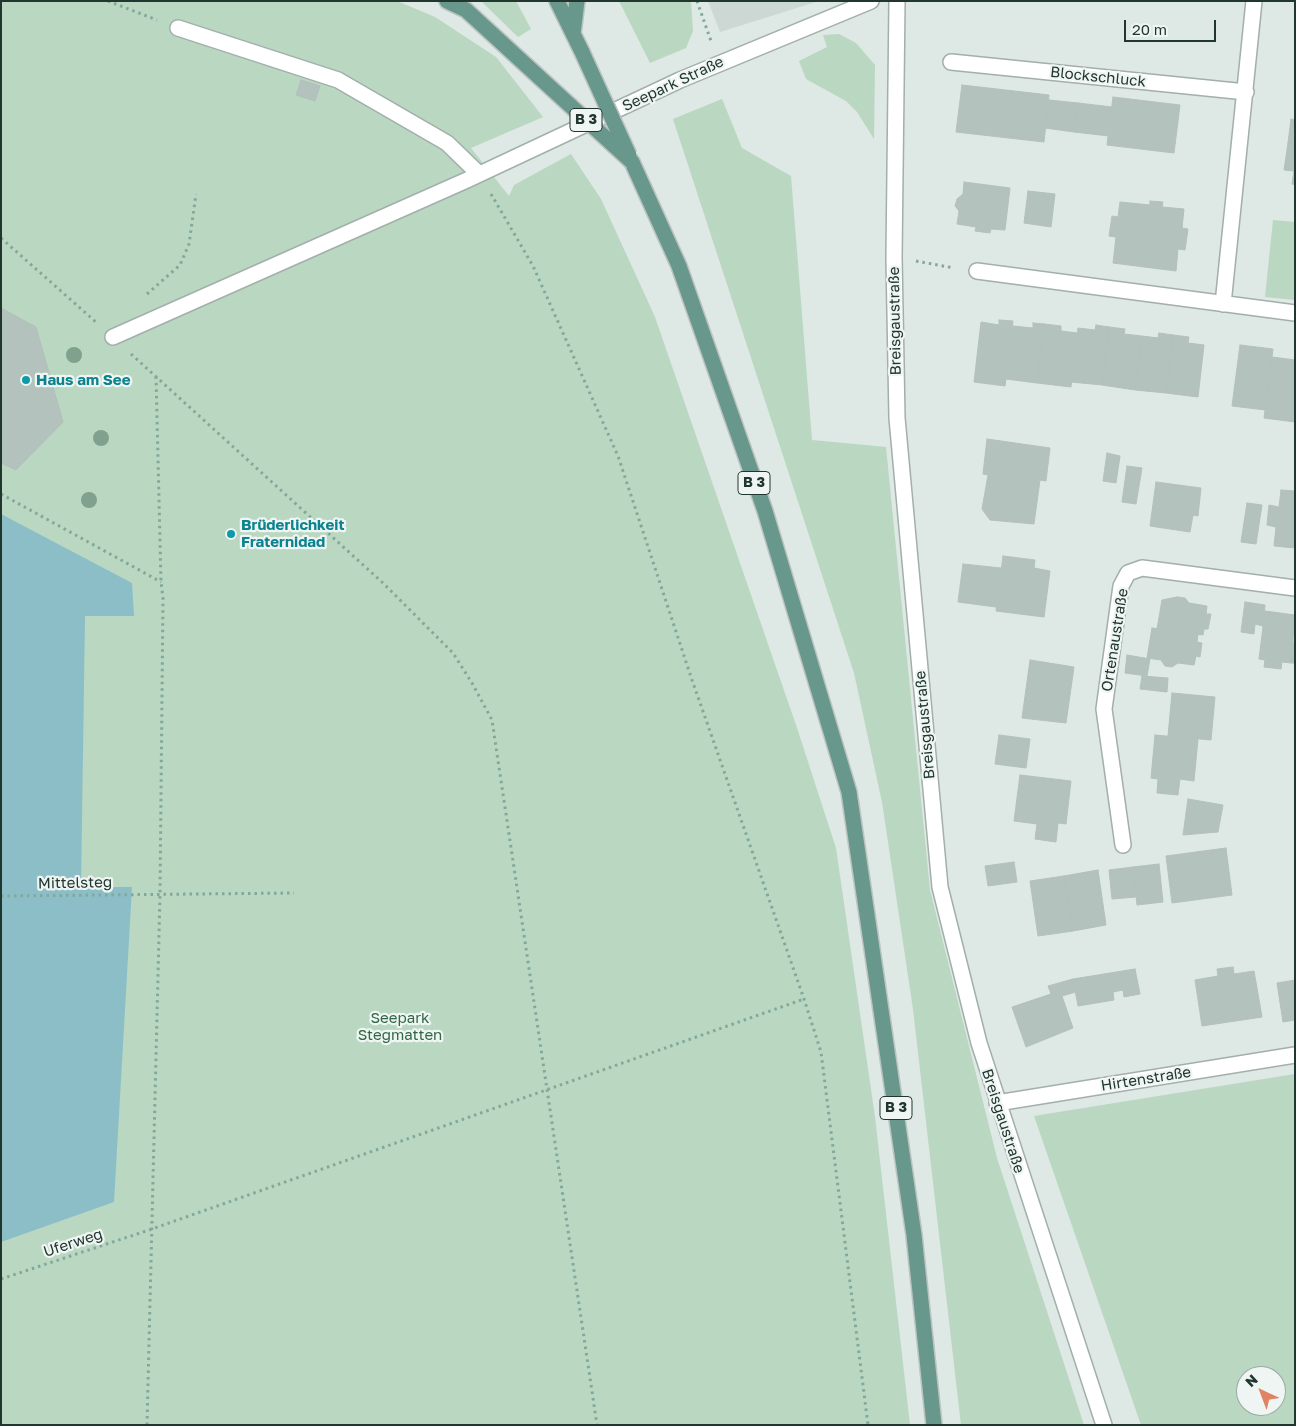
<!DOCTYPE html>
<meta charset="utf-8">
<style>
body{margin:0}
#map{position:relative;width:1296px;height:1426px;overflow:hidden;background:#dee8e4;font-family:"Golos Text",sans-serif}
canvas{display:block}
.frame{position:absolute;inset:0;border:2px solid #223630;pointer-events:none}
.north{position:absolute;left:1236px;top:1366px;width:50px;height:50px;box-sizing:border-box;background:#eef5f2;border:1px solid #9ca9a4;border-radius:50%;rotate:317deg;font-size:14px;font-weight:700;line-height:20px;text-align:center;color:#223630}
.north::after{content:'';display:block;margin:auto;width:18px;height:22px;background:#e18263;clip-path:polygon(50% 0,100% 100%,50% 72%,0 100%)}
.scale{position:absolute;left:1124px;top:20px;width:92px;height:22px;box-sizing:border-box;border:2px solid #223630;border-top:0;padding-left:6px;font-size:15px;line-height:18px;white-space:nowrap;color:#223630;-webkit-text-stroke:4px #eef5f2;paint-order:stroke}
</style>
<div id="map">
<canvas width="1296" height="1426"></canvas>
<div class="frame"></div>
<div class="north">N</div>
<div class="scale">20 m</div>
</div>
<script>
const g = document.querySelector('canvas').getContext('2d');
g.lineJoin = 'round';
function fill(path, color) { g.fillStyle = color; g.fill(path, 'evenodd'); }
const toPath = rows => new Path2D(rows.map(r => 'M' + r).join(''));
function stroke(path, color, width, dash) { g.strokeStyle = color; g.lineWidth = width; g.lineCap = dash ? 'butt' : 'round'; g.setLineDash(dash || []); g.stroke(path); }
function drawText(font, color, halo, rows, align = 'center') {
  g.font = font + ' "Golos Text",sans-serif'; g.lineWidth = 4.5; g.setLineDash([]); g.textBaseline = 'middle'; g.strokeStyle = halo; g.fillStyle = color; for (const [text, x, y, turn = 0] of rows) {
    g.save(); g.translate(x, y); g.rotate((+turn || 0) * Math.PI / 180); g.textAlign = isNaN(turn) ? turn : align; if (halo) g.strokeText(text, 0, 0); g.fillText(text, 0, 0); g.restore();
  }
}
fill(toPath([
 [708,1,819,1,720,32]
]), '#cdd7d3');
fill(toPath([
 [1,1,397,1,435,17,496,57,543,117,471,148,509,196,514,185,571,154,601,199,655,317,797,728,836,848,875,1117,910,1425,1,1425],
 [481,1,516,1,531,29,518,37],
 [619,1,691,1,693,31,686,48,650,63],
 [839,34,856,43,875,65,874,139,857,112,846,101,806,79,799,61,827,47,823,35],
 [722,99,742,148,791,176,812,440,886,447,930,890,997,1158,1084,1425,961,1425,913,1009,882,802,854,673,673,119],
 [1273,220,1295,222,1295,300,1265,297],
 [1295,1074,1295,1425,1141,1425,1034,1116],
 [1246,1376,1276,1376,1276,1406,1246,1406]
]), '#b9d7c1');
fill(toPath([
 [1,514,132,583,134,616,85,616,81,887,132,887,114,1202,1,1242]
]), '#8cbec7');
const building = toPath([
 [301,80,320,86,315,101,296,95,301,80],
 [962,85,1049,95,1044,142,956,132,962,85],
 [1113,97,1180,105,1174,153,1107,145,1113,97],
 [1049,100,1078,103,1074,132,1045,128,1049,100],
 [1078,103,1112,107,1109,136,1074,132,1078,103],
 [1291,119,1295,120,1295,144,1288,143,1291,119],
 [1288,143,1295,144,1295,185,1292,184,1294,171,1284,170,1288,143],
 [964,182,1010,188,1005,230,991,229,990,233,975,231,976,227,957,224,959,211,955,206,957,199,963,194,964,182],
 [1028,191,1055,194,1051,227,1024,223,1028,191],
 [1150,201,1163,202,1162,207,1184,209,1182,228,1188,229,1185,250,1178,249,1176,271,1113,263,1116,237,1109,236,1112,216,1118,217,1120,202,1150,205,1150,201],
 [1,308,36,327,63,422,16,470,1,463,1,308],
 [999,320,1013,321,1005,386,974,382,981,322,999,325,999,320],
 [1033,323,1044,324,1037,383,1006,379,1013,326,1033,328,1033,323],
 [1044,324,1061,326,1061,331,1077,333,1071,387,1037,383,1044,324],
 [1096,325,1109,327,1102,385,1071,382,1078,328,1095,330,1096,325],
 [1109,327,1125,329,1124,334,1142,336,1135,390,1102,385,1109,327],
 [1159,333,1173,335,1166,393,1135,390,1142,336,1158,338,1159,333],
 [1173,335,1189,337,1188,343,1204,345,1198,397,1166,393,1173,335],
 [1240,345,1273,349,1265,410,1232,406,1240,345],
 [1272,357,1295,360,1295,422,1264,418,1272,357],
 [987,439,1050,448,1046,481,1040,480,1034,524,990,520,982,509,988,475,983,474,987,439],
 [1107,453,1120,456,1116,483,1103,481,1107,453],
 [1127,466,1142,468,1136,504,1122,502,1127,466],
 [1156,482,1201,488,1198,516,1193,515,1190,532,1150,526,1156,482],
 [1281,490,1295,491,1295,548,1274,546,1276,527,1267,525,1269,505,1279,507,1281,490],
 [1247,503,1262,505,1256,544,1241,542,1247,503],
 [1003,556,1035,560,1034,568,1050,571,1044,617,996,611,1003,556],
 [963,564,1001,568,996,607,958,602,963,564],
 [1177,597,1185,598,1189,603,1207,606,1206,614,1211,614,1208,629,1204,629,1203,635,1157,629,1162,600,1177,597],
 [1245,602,1265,605,1263,626,1255,624,1254,634,1241,632,1245,602],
 [1265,611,1295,615,1291,663,1282,662,1281,669,1264,667,1265,660,1259,659,1265,611],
 [1152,628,1198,635,1197,642,1202,643,1200,657,1196,656,1194,665,1178,663,1172,667,1165,666,1161,660,1147,658,1152,628],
 [1295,635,1295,663,1291,663,1295,635],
 [1127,655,1150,659,1147,676,1125,673,1127,655],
 [1030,660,1074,667,1066,723,1022,718,1030,660],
 [1142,676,1168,678,1167,692,1140,689,1142,676],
 [1172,693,1215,697,1211,740,1168,736,1172,693],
 [999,735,1030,739,1026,768,995,764,999,735],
 [1155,735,1198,739,1194,781,1180,779,1178,795,1157,793,1158,779,1151,778,1155,735],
 [1020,775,1071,781,1066,824,1058,823,1056,842,1035,839,1037,824,1014,821,1020,775],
 [1188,799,1223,805,1218,832,1183,835,1188,799],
 [1226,848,1232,895,1172,903,1166,856,1226,848],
 [1014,862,1017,882,988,886,985,866,1014,862],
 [1159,864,1163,902,1137,905,1133,867,1159,864],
 [1133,867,1136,897,1112,899,1109,870,1133,867],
 [1098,870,1106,925,1073,931,1064,876,1098,870],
 [1064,876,1073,931,1038,936,1030,881,1064,876],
 [1233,967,1234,974,1254,971,1262,1017,1202,1026,1195,980,1218,976,1217,969,1233,967],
 [1135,969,1140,994,1124,997,1123,990,1113,992,1114,1000,1078,1006,1073,979,1135,969],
 [1073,979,1076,992,1062,996,1073,1028,1026,1047,1012,1007,1051,994,1048,986,1073,979],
 [1295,980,1295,1020,1283,1022,1277,983,1295,980]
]);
fill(building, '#b4c2bd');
stroke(building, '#b2c1ba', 1);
const service = toPath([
 [178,28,338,80,447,143,479,174],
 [113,337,467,180,680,80,871,1]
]);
const minor = toPath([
 [897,1,894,258,897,418,940,887,979,1043,1104,1425],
 [951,62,1246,92],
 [977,271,1295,313],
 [1223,304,1254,1],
 [1123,845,1104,709,1121,586,1128,573,1142,568,1295,588],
 [997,1103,1295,1055]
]);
const primary = toPath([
 [447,1,466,10,539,77],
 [557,1,582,52],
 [573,34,577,1],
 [632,162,679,266,765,511,849,792,914,1235,934,1425]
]);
stroke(service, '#a2afaa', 18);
stroke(minor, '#a2afaa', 18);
stroke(primary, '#bdc3c1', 18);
stroke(toPath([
 [108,1,157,20],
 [697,1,711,41],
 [491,194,533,266,618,456,692,680,804,999,821,1052,868,1425],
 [1,238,97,323],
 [916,261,954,268],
 [147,294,180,265,189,244,196,194],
 [131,354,383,583,453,653,472,683,492,720,597,1425],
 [1,494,161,582],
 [1,896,294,893],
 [1,1279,152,1229,804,999],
 [147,1425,160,893,163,598,161,582,156,376]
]), '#82a89c', 3, [2.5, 4]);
stroke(service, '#fff', 15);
stroke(minor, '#fff', 15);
stroke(primary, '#68988c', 15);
const primaryBridge = toPath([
 [582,52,629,155],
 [539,77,632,162]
]);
stroke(primaryBridge, '#bdc3c1', 18, []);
stroke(primaryBridge, '#68988c', 15);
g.fillStyle = '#7fa18d';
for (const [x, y] of [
 [74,355],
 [101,438],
 [89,500]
]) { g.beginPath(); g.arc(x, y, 8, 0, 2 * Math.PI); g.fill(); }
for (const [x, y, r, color] of [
 [26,380,5,"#0f9aa8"],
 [231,534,5,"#0f9aa8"]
]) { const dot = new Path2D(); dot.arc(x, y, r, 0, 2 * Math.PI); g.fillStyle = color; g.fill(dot); stroke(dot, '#eef5f2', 2); }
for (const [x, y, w] of [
 [586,120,32],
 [754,483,32],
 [896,1108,32]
]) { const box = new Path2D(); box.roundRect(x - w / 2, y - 11.5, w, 23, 4); g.fillStyle = '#eef5f2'; g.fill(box); stroke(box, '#223630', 1); }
drawText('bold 14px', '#223630', null, [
 ["B 3",586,120],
 ["B 3",754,483],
 ["B 3",896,1108]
]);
drawText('15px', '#223630', '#eef5f2', [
 ["Blockschluck",1098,77,6],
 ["Seepark Straße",673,84,-25],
 ["Breisgaustraße",895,321,-91],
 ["Ortenaustraße",1115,640,-81],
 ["Breisgaustraße",925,725,-95],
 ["Mittelsteg",75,883,-1],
 ["Hirtenstraße",1146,1079,-9],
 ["Breisgaustraße",1003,1121,72],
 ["Uferweg",73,1243,-18]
]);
drawText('bold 15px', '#0d838f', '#eef5f2', [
 ["Haus am See",36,380],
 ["Brüderlichkeit",241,525],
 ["Fraternidad",241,542]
], 'left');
drawText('15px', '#316746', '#eef5f2', [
 ["Seepark",400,1018],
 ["Stegmatten",400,1035]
]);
</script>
